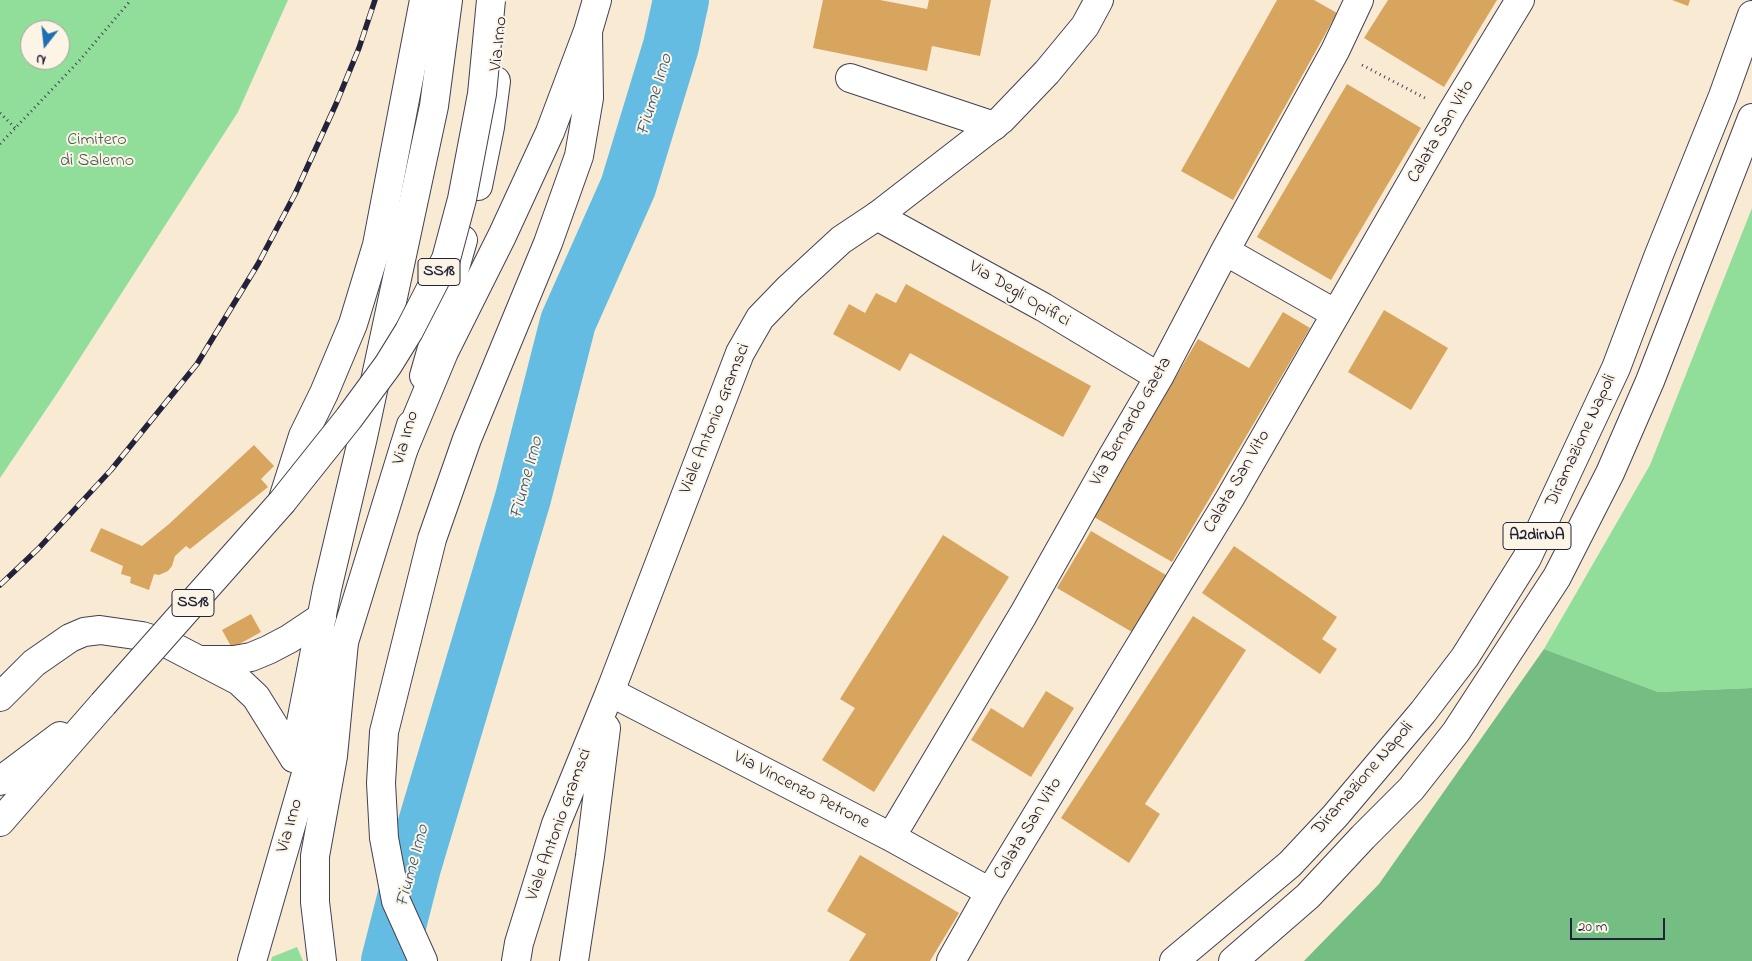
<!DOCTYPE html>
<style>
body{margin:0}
#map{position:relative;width:1752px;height:961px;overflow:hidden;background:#f8ead3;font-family:"Indie Flower",sans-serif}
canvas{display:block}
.north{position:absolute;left:20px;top:20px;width:50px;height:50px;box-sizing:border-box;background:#fcf5e5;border:1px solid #a5a1a1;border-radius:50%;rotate:196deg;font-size:14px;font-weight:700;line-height:20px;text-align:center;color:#22223b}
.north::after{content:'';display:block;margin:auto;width:18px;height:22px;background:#1f6fb2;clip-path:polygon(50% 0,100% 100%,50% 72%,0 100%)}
.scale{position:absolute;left:1570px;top:918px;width:95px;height:22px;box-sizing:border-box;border:2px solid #22223b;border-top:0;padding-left:6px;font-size:15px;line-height:18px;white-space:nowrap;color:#22223b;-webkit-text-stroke:4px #fcf5e5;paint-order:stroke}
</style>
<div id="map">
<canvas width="1752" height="961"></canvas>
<div class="north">N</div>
<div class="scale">20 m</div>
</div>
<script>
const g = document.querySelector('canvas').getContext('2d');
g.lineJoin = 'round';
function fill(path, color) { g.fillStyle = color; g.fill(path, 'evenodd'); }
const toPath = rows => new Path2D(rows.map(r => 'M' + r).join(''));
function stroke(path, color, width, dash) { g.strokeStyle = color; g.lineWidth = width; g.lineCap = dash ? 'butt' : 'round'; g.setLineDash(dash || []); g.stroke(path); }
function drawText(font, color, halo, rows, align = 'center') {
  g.font = font + ' "Indie Flower",sans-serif'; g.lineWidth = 4; g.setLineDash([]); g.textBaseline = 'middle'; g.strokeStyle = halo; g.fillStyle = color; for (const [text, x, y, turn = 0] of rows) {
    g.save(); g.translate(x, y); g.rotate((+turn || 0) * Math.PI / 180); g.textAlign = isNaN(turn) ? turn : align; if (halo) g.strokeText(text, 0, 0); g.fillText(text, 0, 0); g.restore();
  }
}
fill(toPath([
 [0,0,288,0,238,112,60,389,0,478],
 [30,30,60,30,60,60,30,60],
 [1752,208,1752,688,1658,692,1544,649,1650,465],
 [297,947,303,961,271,961,272,957]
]), '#91de9b');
fill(toPath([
 [1544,649,1658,692,1752,688,1752,961,1304,961,1379,884]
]), '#74bd83');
stroke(toPath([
 [389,961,413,867,523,498,568,322,628,187,671,46,681,0]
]), '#65bce2', 56);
fill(toPath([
 [823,0,880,0,927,9,929,0,991,0,980,56,932,46,927,71,813,48],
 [1277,0,1314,0,1337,13,1233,200,1181,171],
 [1388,0,1497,0,1444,87,1364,38],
 [1672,0,1690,0,1688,6],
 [1347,84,1421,128,1331,280,1257,237],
 [906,284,1091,386,1063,437,910,353,900,371,833,334,849,304,865,313,876,293,896,303],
 [1384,310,1448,348,1411,410,1348,372],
 [1283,312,1310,328,1172,562,1094,517,1198,339,1249,368],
 [254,445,274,466,261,479,268,487,190,549,186,546,175,556,172,566,168,571,159,575,154,574,149,590,130,583,131,577,121,574,123,566,90,551,101,528,142,546,169,524],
 [1091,531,1166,575,1132,632,1057,588],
 [943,535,1009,577,874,792,822,760,855,708,840,699],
 [1234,546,1337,617,1322,639,1337,649,1320,674,1202,593],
 [251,614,261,632,232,648,222,630],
 [1193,616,1246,650,1145,804,1160,814,1129,863,1061,818],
 [1046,691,1074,708,1031,777,971,740,991,708,1023,728],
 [860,855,959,913,930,961,849,961,866,934,827,911]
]), '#d8a55e');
const minor = toPath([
 [850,78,994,126],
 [877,216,1043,307,1159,377],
 [1225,251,1336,314],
 [200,660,234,660,251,657,268,650,289,639,322,617],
 [610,692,891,837,990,892],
 [0,697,34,663,70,638,84,632,100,630,142,636,168,644,239,681,256,697,294,758],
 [891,837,1023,615,1112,457,1159,377,1225,251,1335,51,1359,0],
 [951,961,990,892,1230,498,1452,112,1520,0]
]);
const major = toPath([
 [478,186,490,127,496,81],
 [424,376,463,240],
 [294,758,327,589,363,437,434,106,448,0],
 [252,961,344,642,411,425],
 [516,961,519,943,556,824,610,692,740,353,760,318,789,288,841,240,877,216,1001,120,1047,72,1085,26,1099,0],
 [574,961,590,856,606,728]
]);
const highway = toPath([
 [404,448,444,352,502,236,550,132,588,31,597,0],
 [282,502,303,436,324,393,353,324,377,245,424,0],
 [0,781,60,736],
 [0,822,103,704],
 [322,961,315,902,315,856,333,756,344,642],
 [423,961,396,901,384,838,381,783,384,732,432,539,467,439,548,243,579,156,589,98,588,31],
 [1174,961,1290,864,1335,816,1423,712,1465,657,1527,558,1616,368,1658,257,1723,96,1752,15],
 [1233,961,1308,896,1363,837,1411,789,1456,732,1557,577,1610,473,1650,381,1752,118]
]);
stroke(minor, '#424052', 30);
stroke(major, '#424052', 30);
stroke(highway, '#424052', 30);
stroke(toPath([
 [1362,65,1425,98],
 [0,113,15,128],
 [0,144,79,61,131,0]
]), '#424052', 3, [1, 4]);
stroke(minor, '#fff', 28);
stroke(major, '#fff', 28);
stroke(highway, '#fff', 28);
const rail = toPath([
 [0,585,38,549,111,470,197,364,258,264,295,194,336,104,359,48,375,0]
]);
stroke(rail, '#22223b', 5.5);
stroke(rail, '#fcf5e5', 4, [11]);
const highwayBridge = toPath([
 [103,704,282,502,349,418,388,365,409,331,446,259,462,199,482,94,491,0]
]);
stroke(highwayBridge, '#424052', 30, []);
stroke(highwayBridge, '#fff', 28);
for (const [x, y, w] of [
 [439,272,42],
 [1537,536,68],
 [193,603,42]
]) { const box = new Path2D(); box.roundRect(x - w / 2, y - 13.5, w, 27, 4); g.fillStyle = '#fcf5e5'; g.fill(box); stroke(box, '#22223b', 1); }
drawText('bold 16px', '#22223b', null, [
 ["SS18",439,272],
 ["A2dirNA",1537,536],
 ["SS18",193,603]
]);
drawText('18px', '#22223b', '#fcf5e5', [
 ["Via Irno",500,44,-84],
 ["Calata San Vito",1442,132,-60],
 ["Via Degli Opifici",1019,295,30],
 ["Viale Antonio Gramsci",716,419,-68],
 ["Via Bernardo Gaeta",1132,422,-60],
 ["Via Irno",407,438,-74],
 ["Diramazione Napoli",1582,441,-65],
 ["Calata San Vito",1238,482,-60],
 ["Diramazione Napoli",1364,779,-49],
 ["Via Vincenzo Petrone",801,791,27],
 ["Viale Antonio Gramsci",560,825,-70],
 ["Via Irno",291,826,-74],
 ["Calata San Vito",1029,829,-59]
]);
drawText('18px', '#435a58', '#fcf5e5', [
 ["Cimitero",97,141],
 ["di Salerno",97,162]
]);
drawText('italic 19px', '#395875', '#fcf5e5', [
 ["Fiume Irno",656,95,-73],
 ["Fiume Irno",528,478,-75],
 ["Fiume Irno",414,866,-75]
]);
</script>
